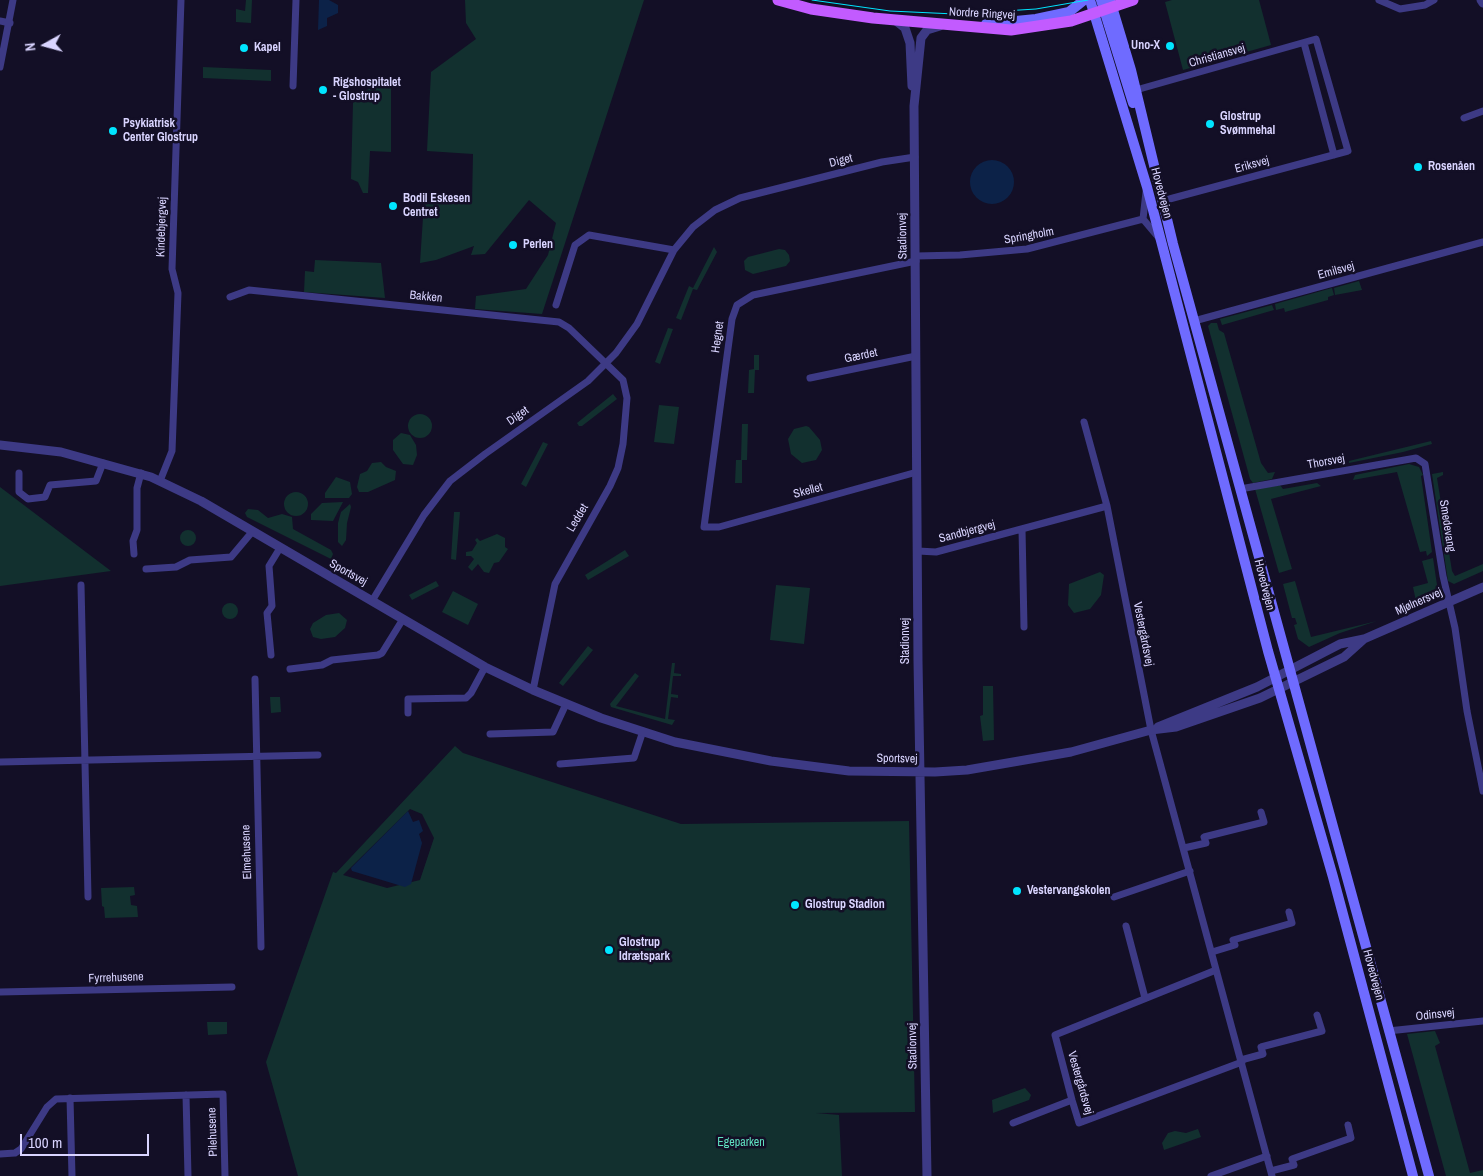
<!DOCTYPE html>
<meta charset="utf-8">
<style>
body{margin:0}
#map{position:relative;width:1483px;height:1176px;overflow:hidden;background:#130f26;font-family:"Archivo Narrow",sans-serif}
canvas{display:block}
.north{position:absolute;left:20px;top:20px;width:50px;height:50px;-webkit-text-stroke:4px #130f26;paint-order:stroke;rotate:263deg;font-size:14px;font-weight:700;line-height:20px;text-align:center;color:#d9d4ff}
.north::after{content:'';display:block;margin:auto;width:18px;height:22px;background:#d9d4ff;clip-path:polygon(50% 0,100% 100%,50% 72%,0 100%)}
.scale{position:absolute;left:20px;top:1134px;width:129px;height:22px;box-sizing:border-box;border:2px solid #d9d4ff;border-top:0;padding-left:6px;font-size:15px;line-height:18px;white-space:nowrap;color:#d9d4ff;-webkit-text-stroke:4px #130f26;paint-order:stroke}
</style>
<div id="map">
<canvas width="1483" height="1176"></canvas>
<div class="north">N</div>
<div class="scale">100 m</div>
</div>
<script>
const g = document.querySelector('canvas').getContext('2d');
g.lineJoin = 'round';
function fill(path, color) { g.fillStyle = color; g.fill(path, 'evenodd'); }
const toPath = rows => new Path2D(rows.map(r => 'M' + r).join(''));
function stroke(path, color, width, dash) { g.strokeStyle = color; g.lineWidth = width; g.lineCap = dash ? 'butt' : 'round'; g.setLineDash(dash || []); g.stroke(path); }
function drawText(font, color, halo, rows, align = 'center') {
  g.font = font + ' "Archivo Narrow",sans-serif'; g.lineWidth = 5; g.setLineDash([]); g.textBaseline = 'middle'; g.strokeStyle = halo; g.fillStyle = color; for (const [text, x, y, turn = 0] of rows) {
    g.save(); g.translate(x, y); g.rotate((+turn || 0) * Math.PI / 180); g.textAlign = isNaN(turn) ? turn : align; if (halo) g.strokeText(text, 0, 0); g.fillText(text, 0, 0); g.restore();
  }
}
fill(toPath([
 [246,0,252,0,251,23,236,22,236,9,245,11],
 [465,0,644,0,542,314,475,309,476,296,526,289,548,255,556,223,529,200,485,254,471,255,474,246,436,260,420,263,424,202,472,203,473,154,427,151,431,72,476,39,466,23],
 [1172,0,1259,0,1271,45,1183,70,1165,2],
 [203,67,271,70,271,81,203,78],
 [385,80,391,83,391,152,370,151,368,193,363,193,358,182,351,179,353,103,358,95],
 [714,247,717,252,697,290,693,289,681,320,676,318,689,286,693,288],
 [779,249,785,250,789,255,790,261,786,266,753,274,745,270,744,261,748,257],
 [315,260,381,263,385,298,304,292,305,271,314,272],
 [1359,281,1362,290,1335,295,1334,288],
 [1332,288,1334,295,1328,297,1328,300,1285,312,1284,308,1276,310,1275,304],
 [1272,305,1274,310,1222,325,1220,319],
 [1211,323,1217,323,1219,330,1224,333,1261,463,1268,473,1275,472,1272,479,1253,483,1250,479,1208,326],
 [668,328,673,329,660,364,655,362],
 [754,355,759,355,759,370,755,370,754,393,748,393,749,370,754,369],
 [613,394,617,399,582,426,579,426,577,423],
 [659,405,679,407,674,444,654,442],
 '408 426a12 12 0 1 1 24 0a12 12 0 1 1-24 0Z',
 [742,424,748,424,747,460,742,460,742,483,735,483,736,460,741,460],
 [806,426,809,427,820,440,822,450,816,460,802,463,791,454,788,439,794,429],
 [401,433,410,435,416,445,417,455,413,465,403,464,393,450,393,440],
 [1431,441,1432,444,1403,452,1349,463,1349,461],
 [543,442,548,444,526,487,521,484],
 [381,462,386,467,396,471,395,480,368,492,359,492,357,487,360,474,367,471,372,463],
 [1409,464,1419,467,1423,475,1421,476,1432,552,1427,556,1426,551,1420,552,1397,472,1353,480,1355,475],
 [1443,472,1443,475,1437,478,1452,571,1455,576,1483,564,1483,571,1454,584,1448,581,1432,474],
 [336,477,350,482,352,494,349,498,325,498,325,493],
 [1317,483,1321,486,1271,499,1292,569,1279,573,1255,489,1280,485,1283,489],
 [0,487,111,571,0,586],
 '284 504a12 12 0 1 1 24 0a12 12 0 1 1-24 0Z',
 [343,502,333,521,311,520,311,514,322,503],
 [350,504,351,507,347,523,346,540,342,546,338,542,338,523,341,512],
 [248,509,258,510,268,518,282,514,292,517,293,529,331,550,333,554,331,559,247,517,245,513],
 [454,512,460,512,456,560,451,559],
 '180 538a8 8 0 1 1 16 0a8 8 0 1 1-16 0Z',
 [497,534,505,538,505,547,508,549,499,562,494,563,489,573,484,572,478,564,472,571,468,567,474,559,471,556,466,556,466,552,472,551,477,543,475,540,477,538,480,541],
 [625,550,629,556,588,580,585,575],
 [1433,558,1437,585,1435,591,1429,597,1401,609,1416,601,1413,587,1428,583,1422,561],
 [1100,572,1104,575,1101,595,1090,609,1074,613,1068,605,1069,584],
 [436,581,439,586,412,600,409,595],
 [1295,581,1311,637,1377,621,1340,633,1309,647,1298,639,1294,625,1297,624,1295,618,1292,618,1283,584],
 [776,585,810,588,804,644,770,640],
 [453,591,478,604,468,625,442,612],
 '222 611a8 8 0 1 1 16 0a8 8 0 1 1-16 0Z',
 [339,613,347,620,345,628,335,637,321,639,313,637,310,629,313,623,326,615],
 [588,646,593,650,563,686,559,683],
 [672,663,675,663,674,673,681,674,681,676,673,676,671,694,678,695,678,698,671,697,668,719,675,720,672,725,611,707,610,704,635,673,639,676,616,706,665,719],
 [983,686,993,686,994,740,983,741,980,716,983,715],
 [270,697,280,697,281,712,271,713],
 [455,746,463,753,681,824,909,821,915,1112,816,1113,839,1115,842,1176,298,1176,266,1062,333,872,336,873],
 [410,809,422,814,434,838,420,880,387,888,343,875],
 [134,887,135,895,130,896,131,905,137,906,138,917,105,918,104,907,102,906,101,888],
 [207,1022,227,1022,227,1034,208,1035],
 [1435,1031,1440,1043,1435,1046,1470,1173,1483,1170,1483,1176,1446,1176,1407,1034],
 [1025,1088,1031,1095,1029,1100,993,1113,992,1100],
 [1198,1129,1201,1137,1164,1150,1162,1143,1168,1133,1175,1131,1186,1133]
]), '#12302f');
fill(toPath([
 [319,0,329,0,338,5,338,13,327,18,327,26,318,30],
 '970 182a22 22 0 1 1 44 0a22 22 0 1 1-44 0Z',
 [408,811,413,822,419,820,423,831,419,834,422,843,411,884,405,887,352,871,351,868]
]), '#0c2248');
stroke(toPath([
 [1379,0,1400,9,1425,5,1434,0],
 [0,21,10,23],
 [1304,43,1334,155],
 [0,67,13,0],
 [293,86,296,0],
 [1136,90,1316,39,1348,151,1162,201],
 [1464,118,1483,111],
 [1146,192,1143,219,1159,238],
 [916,256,960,255,1027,249,1143,219],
 [916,261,753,295,737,305,732,319,704,527,719,527,917,472],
 [230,297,249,290,559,322,569,328,623,380,627,398,623,444,618,468,610,486,555,584,533,690],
 [556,305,575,245,589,235,674,250],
 [1194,321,1483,242],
 [810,378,916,356],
 [1084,422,1107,506,1151,730,1272,1176],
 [19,473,19,492,28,499,45,497,50,485,96,481,103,463],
 [160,481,172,451,178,293,172,269,181,0],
 [1240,489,1416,458,1425,464,1443,576,1455,628,1467,711,1483,791],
 [1022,529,1024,627],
 [918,551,936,552,1107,506],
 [134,554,133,541,137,530,137,488,141,473],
 [146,569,176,567,190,560,231,557,252,532],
 [81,585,88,897],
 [372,601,424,515,450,481,485,454,588,381,616,353,637,324,674,250,693,227,715,210,740,198,882,162,915,157],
 [271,655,267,613,272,606,269,566,280,548],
 [290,669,322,665,332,660,378,655,382,653,403,619],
 [255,679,261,947],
 [408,713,408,699,466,698,471,693,485,667],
 [490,734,553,732,566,704],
 [0,762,318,755],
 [560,764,634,758,643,731],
 [1184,848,1206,843,1204,837,1264,822,1261,812],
 [1114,897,1190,871],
 [1126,926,1145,998],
 [1212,952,1235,945,1233,940,1292,923,1289,912],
 [1216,970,1055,1035,1072,1100,1079,1123,1242,1062],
 [0,992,232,987],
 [1388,1031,1483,1021],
 [1241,1060,1263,1054,1261,1047,1322,1031,1317,1015],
 [186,1095,188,1176],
 [70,1098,72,1176],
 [1013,1123,1072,1100],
 [0,1154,15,1153,21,1149,47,1107,56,1099,223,1094,225,1176],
 [1271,1171,1294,1165,1292,1159,1351,1138,1348,1125],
 [1211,1176,1267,1156]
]), '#3d3a85', 7);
stroke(toPath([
 [1481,0,1483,3],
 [896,21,905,28,910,43,912,86],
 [0,445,61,452,151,477,201,501,485,667,533,690,601,718,675,742,771,761,849,771,935,772,967,770,1071,752,1151,730,1176,727,1260,698,1344,657,1364,639],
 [1158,727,1257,687,1340,644,1364,639,1483,587],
 [927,1176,918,661,914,106,921,38,927,30,940,26]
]), '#3d3a85', 9);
stroke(toPath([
 [1090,0,1147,187,1268,651,1333,877,1413,1176],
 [1101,0,1133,103],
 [1110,0,1131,70,1173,244,1429,1176],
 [986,24,1036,19,1069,12,1084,0]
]), '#6f6bff', 10);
stroke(toPath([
 [778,0,811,9,873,18,1011,30,1071,21,1133,0]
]), '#c25bff', 11);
stroke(toPath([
 [812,0,890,11,955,14,1036,9,1088,0]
]), '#00e5ff', 1);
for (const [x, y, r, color] of [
 [1170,46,5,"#00e5ff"],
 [244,48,5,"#00e5ff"],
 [323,90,5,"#00e5ff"],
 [1210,124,5,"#00e5ff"],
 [113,131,5,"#00e5ff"],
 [1418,167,5,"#00e5ff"],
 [393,206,5,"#00e5ff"],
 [513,245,5,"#00e5ff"],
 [1017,891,5,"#00e5ff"],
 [795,905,5,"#00e5ff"],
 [609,950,5,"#00e5ff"]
]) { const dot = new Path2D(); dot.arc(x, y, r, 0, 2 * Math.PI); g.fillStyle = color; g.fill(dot); stroke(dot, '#130f26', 2); }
drawText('12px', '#d9d4ff', '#130f26', [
 ["Nordre Ringvej",982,14,3],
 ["Christiansvej",1217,56,-16],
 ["Diget",841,161,-14],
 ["Eriksvej",1252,165,-15],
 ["Hovedvejen",1161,193,75],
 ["Kindebjergvej",162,227,-88],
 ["Stadionvej",903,236,-91],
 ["Springholm",1029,236,-10],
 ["Emilsvej",1336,271,-15],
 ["Bakken",426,297,6],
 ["Hegnet",718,337,-82],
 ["Gærdet",861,356,-12],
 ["Diget",518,416,-35],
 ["Thorsvej",1326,462,-10],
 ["Skellet",808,491,-15],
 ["Leddet",578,518,-59],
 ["Smedevang",1447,526,81],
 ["Sandbjergvej",967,532,-15],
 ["Sportsvej",348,573,29],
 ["Hovedvejen",1264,585,76],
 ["Mjølnersvej",1419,602,-24],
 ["Vestergårdsvej",1143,634,79],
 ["Stadionvej",906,641,-90],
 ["Sportsvej",897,759,1],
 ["Elmehusene",247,852,-92],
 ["Hovedvejen",1373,975,75],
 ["Fyrrehusene",116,978,-2],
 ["Odinsvej",1435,1015,-6],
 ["Stadionvej",913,1046,-91],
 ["Vestergårdsvej",1080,1083,74],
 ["Pilehusene",213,1132,-92]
]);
drawText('bold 12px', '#d9d4ff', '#130f26', [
 ["Uno-X",1160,46,"right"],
 ["Kapel",254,48],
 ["Rigshospitalet",333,83],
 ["- Glostrup",333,97],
 ["Glostrup",1220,117],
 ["Svømmehal",1220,131],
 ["Psykiatrisk",123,124],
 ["Center Glostrup",123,138],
 ["Rosenåen",1428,167],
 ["Bodil Eskesen",403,199],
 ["Centret",403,213],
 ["Perlen",523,245],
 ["Vestervangskolen",1027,891],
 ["Glostrup Stadion",805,905],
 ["Glostrup",619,943],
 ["Idrætspark",619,957]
], 'left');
drawText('12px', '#5fe0c0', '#130f26', [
 ["Egeparken",741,1143]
]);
</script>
